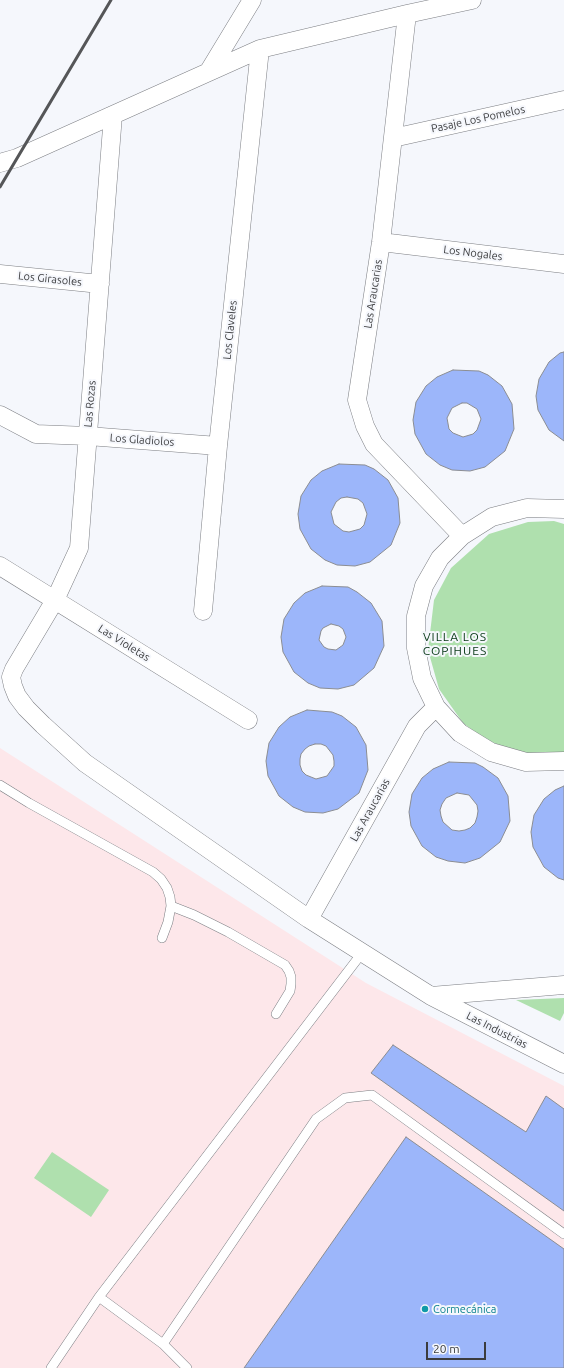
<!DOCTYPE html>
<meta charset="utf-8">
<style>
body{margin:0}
#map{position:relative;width:564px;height:1368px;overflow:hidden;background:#f5f7fc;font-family:Ubuntu,sans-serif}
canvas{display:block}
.scale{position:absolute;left:426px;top:1342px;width:60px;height:18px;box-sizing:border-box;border:2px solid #3b3c3e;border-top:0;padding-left:5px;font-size:12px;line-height:14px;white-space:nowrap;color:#3b3c3e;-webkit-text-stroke:3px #f5f7fc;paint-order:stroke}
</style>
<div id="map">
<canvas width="564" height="1368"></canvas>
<div class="scale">20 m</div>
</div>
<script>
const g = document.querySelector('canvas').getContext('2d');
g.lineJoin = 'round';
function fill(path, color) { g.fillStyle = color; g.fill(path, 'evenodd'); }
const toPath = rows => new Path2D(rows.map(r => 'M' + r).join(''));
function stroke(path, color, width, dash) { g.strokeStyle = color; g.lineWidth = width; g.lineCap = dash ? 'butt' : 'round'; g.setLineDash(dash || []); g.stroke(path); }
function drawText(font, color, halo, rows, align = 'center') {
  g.font = font + ' Ubuntu,sans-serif'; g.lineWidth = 4; g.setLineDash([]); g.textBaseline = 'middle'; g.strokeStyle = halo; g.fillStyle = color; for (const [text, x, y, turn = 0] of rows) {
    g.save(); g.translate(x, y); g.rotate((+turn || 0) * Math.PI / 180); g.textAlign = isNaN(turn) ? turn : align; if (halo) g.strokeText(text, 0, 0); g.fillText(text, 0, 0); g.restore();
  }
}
fill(toPath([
 [0,748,366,983,564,1086,564,1368,0,1368]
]), '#fde7ea');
fill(toPath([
 [554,521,564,524,564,754,522,754,484,739,463,723,439,689,428,650,434,600,451,568,489,534,528,522],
 [564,998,564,1013,560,1021,516,1000],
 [52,1152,109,1190,91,1217,34,1178]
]), '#afe0ae');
const building = toPath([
 [564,352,564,441,549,430,538,410,536,396,539,379,549,362,560,353,564,352],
 [453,370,479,371,488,375,502,386,512,404,514,429,505,451,485,467,470,471,452,470,440,465,426,454,415,434,413,420,416,402,426,386,437,377,453,370],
 [462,403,467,403,477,409,481,419,477,430,473,434,463,437,453,433,449,429,447,418,452,408,462,403],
 [339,464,365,465,374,469,388,480,398,498,400,523,391,545,370,562,355,566,337,565,325,560,311,549,300,529,298,514,301,496,311,480,322,471,339,464],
 [347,497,358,499,363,503,367,514,364,525,360,529,349,532,343,531,334,524,331,512,336,502,341,498,347,497],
 [322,586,348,587,357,592,371,603,382,621,384,646,374,668,354,685,338,689,320,688,308,683,294,672,283,652,281,637,284,619,294,603,305,593,322,586],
 [331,624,339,626,343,629,346,637,343,645,336,650,328,649,324,647,319,640,321,631,323,628,331,624],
 [307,710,332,712,342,716,356,727,366,745,368,770,359,793,338,809,323,813,305,812,293,807,279,796,268,776,266,761,269,743,279,727,290,717,307,710],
 [315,744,321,744,326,746,333,755,334,761,334,766,327,776,316,779,306,775,302,771,300,765,300,759,301,754,305,749,309,746,315,744],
 [449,762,475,763,483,767,498,778,508,796,510,821,500,842,480,858,465,863,448,861,436,857,422,846,411,826,409,812,412,794,422,778,433,769,449,762],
 [457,793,469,795,477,805,478,811,477,817,475,823,470,828,465,830,459,831,452,830,443,822,441,816,440,810,442,804,446,798,457,793],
 [564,786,564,880,558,878,544,867,533,847,531,832,534,815,544,799,555,790,564,786],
 [393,1045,526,1132,546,1096,564,1109,564,1211,371,1073,393,1045],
 [406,1137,564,1249,564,1368,244,1368,406,1137]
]);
fill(building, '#9cb6fa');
stroke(building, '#8b8d92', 1);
const lane = toPath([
 [0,785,29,803,153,872,161,879,167,888,170,897,171,906,168,922,162,938],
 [171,906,194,915,228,932,285,965,289,971,291,977,291,984,290,991,276,1014],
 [99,1297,163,1344,316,1119,345,1098,372,1095,564,1234],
 [163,1344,187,1368],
 [51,1368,99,1297,362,953]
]);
const street = toPath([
 [407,14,381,242,357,400,365,426,374,444,462,536],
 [209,71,252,0],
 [113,115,79,548,55,600,14,669,11,677,13,686,17,696,26,708,43,725,85,763,309,919,431,996,564,1064],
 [393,138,564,100],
 [0,163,17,158,260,49,407,14,472,0],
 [381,242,564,264],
 [0,274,100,284],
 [0,415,36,434,88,436,218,446],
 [564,509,527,508,492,517,462,536,440,558,424,586,416,616,416,648,422,678,436,707,460,733,491,752,526,762,564,761],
 [0,566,248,720],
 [203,611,218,446,260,49],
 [309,919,417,726,436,707],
 [431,996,564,985]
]);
stroke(lane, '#7c7e83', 10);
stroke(street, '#7c7e83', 19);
stroke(lane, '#fff', 9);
stroke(street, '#fff', 18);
stroke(toPath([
 [0,187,111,0]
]), '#555658', 3);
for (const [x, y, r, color] of [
 [425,1309,4,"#0f9aa8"]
]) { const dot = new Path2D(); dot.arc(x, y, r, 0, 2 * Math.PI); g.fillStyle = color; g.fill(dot); stroke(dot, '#f5f7fc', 1.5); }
drawText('11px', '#3b3c3e', '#f5f7fc', [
 ["Pasaje Los Pomelos",478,119,-12],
 ["Los Nogales",473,253,7],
 ["Los Girasoles",50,279,6],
 ["Las Araucarias",373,294,-81],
 ["Los Claveles",230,330,-84],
 ["Las Rozas",90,404,-85],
 ["Los Gladiolos",142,440,4],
 ["Las Violetas",124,643,32],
 ["Las Araucarias",370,810,-61],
 ["Las Industrias",497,1030,27]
]);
drawText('11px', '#0d838f', '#f5f7fc', [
 ["Cormecánica",433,1309]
], 'left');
g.letterSpacing = '1px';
drawText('12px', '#033512', '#f5f7fc', [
 ["VILLA LOS",455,637],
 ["COPIHUES",455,651]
]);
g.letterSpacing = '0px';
</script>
